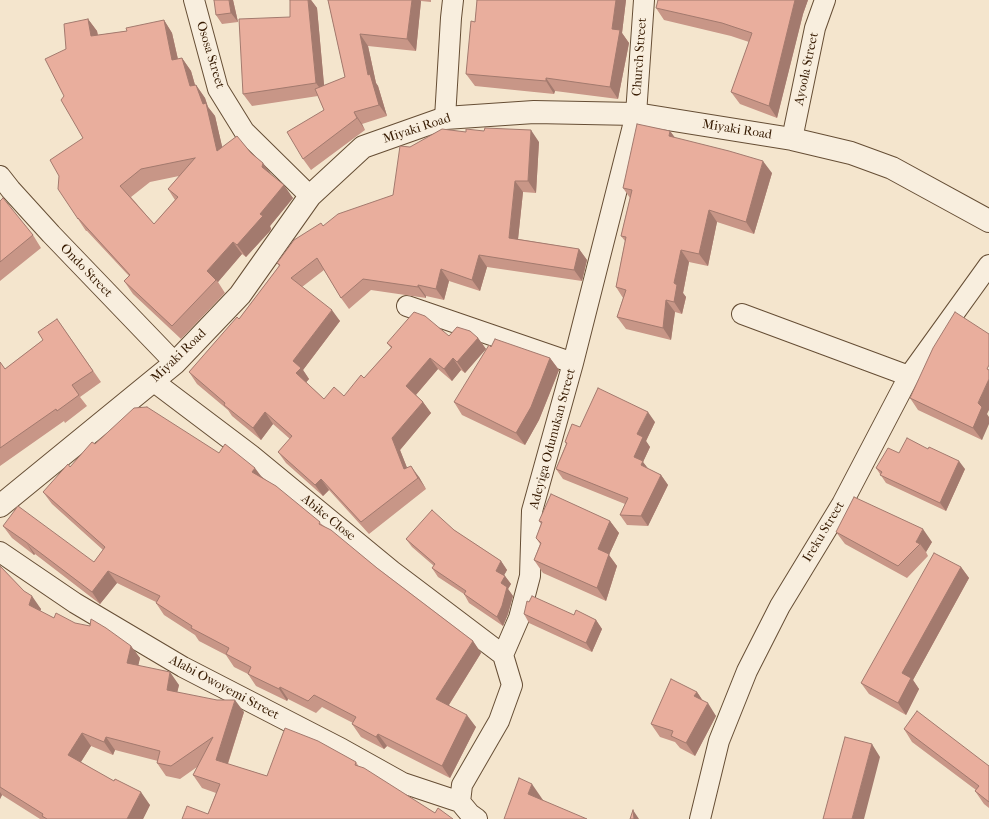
<!DOCTYPE html>
<style>
body{margin:0}
canvas{display:block;background:#f4e5cd}
</style>
<canvas width="989" height="819"></canvas>
<script>
const g = document.querySelector('canvas').getContext('2d');
g.lineJoin = 'round';
const toPath = rows => new Path2D(rows.map(r => 'M' + r).join(''));
function stroke(path, color, width, dash) { g.strokeStyle = color; g.lineWidth = width; g.lineCap = dash ? 'butt' : 'round'; g.setLineDash(dash || []); g.stroke(path); }
function fill(path, color) { g.fillStyle = color; g.fill(path, 'evenodd'); }
function drawText(font, color, halo, rows, align = 'center') {
  g.font = font + ' "IM FELL French Canon",serif'; g.lineWidth = 3; g.setLineDash([]); g.textBaseline = 'middle'; g.strokeStyle = halo; g.fillStyle = color; for (const [text, x, y, turn = 0] of rows) {
    g.save(); g.translate(x, y); g.rotate((+turn || 0) * Math.PI / 180); g.textAlign = isNaN(turn) ? turn : align; if (halo) g.strokeText(text, 0, 0); g.fillText(text, 0, 0); g.restore();
  }
}
const minor = toPath([
 [194,0,218,89,244,131,310,196],
 [445,118,451,18,453,0],
 [792,139,815,28,825,0],
 [0,176,11,190,51,234,175,363],
 [407,306,573,363],
 [742,314,909,376],
 [153,381,251,455,392,571,503,655],
 [0,552,75,603,183,667,342,749,403,783,460,802],
 [477,819,470,814,460,802,462,785,499,721,512,685,503,655,519,618,530,576,532,511,573,363,636,114,644,0],
 [700,819,719,741,747,671,780,606,842,504,909,376,989,265]
]);
const tertiary = toPath([
 [0,506,175,363,240,295,310,196,363,147,445,118,534,112,636,114,792,139,851,153,892,168,989,221]
]);
stroke(minor, '#664e35', 22);
stroke(tertiary, '#664e35', 24);
stroke(minor, '#f8eede', 20);
stroke(tertiary, '#f8eede', 22);
fill(toPath([
 [233,0,238,22,222,24,216,15],
 [290,0,311,0,317,8,324,86,345,77,328,0,431,0,431,2,421,1,416,51,368,46,376,83,378,86,387,116,362,124,365,130,311,170,303,159,324,110,318,96,252,106,243,94,290,17],
 [477,0,626,0,622,33,629,43,618,99,555,91,554,94,475,86,466,74,475,22],
 [658,0,808,0,803,14,777,118,740,104,731,92,749,42,731,36,664,20,656,8],
 [88,19,97,31,98,35,127,31,164,20,172,33,178,59,182,58,191,71,195,85,196,85,205,98,208,107,215,116,222,147,251,153,293,198,270,226,271,229,270,231,246,257,242,254,218,282,225,293,181,339,133,294,124,281,129,276,87,231,86,231,78,219,83,138,66,49],
 [179,176,168,189,175,200,154,224,131,197,150,182],
 [670,131,675,138,772,173,754,234,717,222,708,266,689,262,683,293,686,297,682,314,675,312,671,340,626,329,617,317,623,298,616,287,625,241,621,236,630,198,623,188],
 [539,142,536,193,523,192,518,239,579,249,587,260,582,281,487,267,480,291,449,281,444,300,426,296,426,298,371,290,349,309,341,298,324,270,302,287,340,321,303,370,309,379,306,382,324,399,344,396,364,378,391,348,387,343,449,336,478,338,486,349,465,373,461,370,452,381,438,369,416,395,423,402,431,413,400,450,407,468,419,477,426,489,369,534,329,490,323,496,286,463,278,452,290,439,273,424,261,440,232,416,228,410,197,384,189,372,239,319,279,266,277,263,323,226,393,195,410,147],
 [0,201,33,235,41,248,0,281],
 [57,319,101,382,80,397,87,406,65,423,64,421,0,466,0,362,5,369,43,340],
 [491,347,550,358,559,370,539,420,525,445,462,415,454,402],
 [910,398,987,414,982,440,918,410],
 [655,422,646,441,650,447,643,462,648,469,661,475,668,485,648,526,627,525,620,515,625,504,563,479,556,469,566,444,565,442,580,427],
 [95,444,219,453,262,477,377,568,473,641,481,653,449,705,476,727,450,778,387,746,384,749,361,737,352,724,353,723,322,707,316,713,288,699,287,701,256,686,248,674,234,667,226,655,199,641,195,635,164,615,156,603,156,602,117,583,100,604,35,554,34,555,12,538,3,526,94,562,103,550,52,504,43,492],
 [899,453,965,469,946,511,886,483,876,468],
 [539,521,610,521,619,533,609,555,617,566,606,601,543,573,534,560,540,544,536,538,541,524],
 [454,530,501,561,507,570,504,575,511,584,508,589,513,596,508,614,503,626,469,603,464,594,438,577,432,568,434,566,412,547,406,539],
 [836,532,932,542,926,552,928,556,907,578,845,544],
 [0,566,41,609,40,611,54,618,75,623,131,646,140,658,138,665,179,685,177,692,244,712,228,764,267,776,356,762,359,767,435,813,453,819,208,814,216,793,202,788,193,775,197,767,180,779,166,776,157,763,158,761,115,750,113,755,91,746,81,762,150,805,143,819,40,819,2,795,0,799],
 [961,567,969,578,913,680,919,689,906,715,869,694,861,683],
 [529,602,574,615,596,620,602,629,592,652,529,623,524,614],
 [697,692,703,701,716,716,695,756,680,748,675,742,660,737,651,724],
 [904,729,989,766,989,808,984,804,975,791,976,790,912,742]
]), '#c89687');
fill(toPath([
 [229,0,233,0,238,22,231,13],
 [308,0,311,0,317,8,325,95,316,83],
 [412,0,420,0,421,1,416,51,407,39],
 [616,0,626,0,622,33,629,43,618,99,610,87,612,29],
 [795,0,808,0,803,14,777,118,769,106],
 [88,19,97,31,100,48,91,36],
 [164,20,172,33,181,73,172,60],
 [360,34,368,46,376,83,378,86,387,116,379,105,368,75],
 [182,58,191,71,199,99,190,86],
 [546,78,555,91,554,94,546,81],
 [196,85,205,98,208,107,215,116,226,163,217,151],
 [354,112,362,124,365,130,357,118],
 [531,130,539,142,536,193,528,181],
 [670,131,679,143,669,136],
 [763,161,772,173,754,234,746,222],
 [263,163,272,175,262,167],
 [515,181,523,192,517,249,509,238],
 [284,185,293,198,270,226,271,229,270,231,246,257,237,245,260,214],
 [709,210,717,222,708,266,699,254],
 [233,242,242,254,218,282,207,271],
 [579,249,587,260,582,281,574,270],
 [681,250,689,262,683,293,686,297,682,314,674,302,674,283],
 [479,255,487,267,480,291,472,280],
 [441,269,449,281,444,300,436,289],
 [418,285,426,296,426,298,418,287],
 [666,300,675,312,671,340,663,328],
 [332,310,340,321,303,370,309,379,304,385,296,373,293,361],
 [478,338,486,349,465,373,457,362],
 [430,358,438,369,414,397,406,386],
 [453,358,461,370,452,381,444,369],
 [550,358,559,370,539,420,525,445,516,433],
 [989,379,989,410,987,414,989,417,989,424,982,440,973,428,978,403],
 [423,402,431,413,400,450,412,480,404,469,392,438],
 [265,412,273,424,261,440,253,428],
 [648,412,655,422,646,441,650,447,643,462,650,471,648,476,634,457,637,434],
 [959,461,965,469,946,511,940,503],
 [411,466,419,477,426,489,418,478],
 [255,468,264,480,252,472],
 [661,475,668,485,648,526,641,516],
 [321,479,329,490,323,496,315,485],
 [610,521,619,533,609,555,617,566,606,601,597,588,598,549],
 [923,529,932,542,926,552,920,544,916,542],
 [26,542,35,554,34,555],
 [501,561,507,570,502,579,496,571],
 [961,567,969,578,913,680,919,689,906,715,898,703,902,673],
 [108,571,117,583,100,604,92,592],
 [505,576,511,584,508,589,513,596,508,614,503,626,497,617,501,583],
 [32,596,41,609,38,618,29,605],
 [596,620,602,629,592,652,586,643],
 [473,641,481,653,445,711,436,699],
 [131,646,140,658,136,676,127,663],
 [170,672,179,685,175,702,167,690],
 [280,687,288,699,287,701,279,689],
 [697,692,705,704,694,696],
 [235,700,244,712,225,772,216,760],
 [708,703,716,716,695,756,686,743],
 [467,715,476,727,450,778,442,766],
 [82,733,91,746,77,768,68,755],
 [378,734,387,746,384,749,376,737],
 [106,737,115,750,113,755,104,742],
 [872,744,880,757,864,819,852,819],
 [532,784,543,800,539,810,528,794],
 [0,792,2,795,0,799],
 [141,792,150,805,143,819,127,819],
 [633,810,639,819,634,819]
]), '#a37a6e');
const building = toPath([
 [214,0,229,0,231,13,216,15,214,0],
 [290,0,308,0,316,83,243,94,239,19,290,17,290,0],
 [328,0,412,0,407,39,360,34,368,75,370,74,379,105,354,112,357,118,303,159,287,132,324,110,315,89,345,77,328,0],
 [477,0,616,0,612,29,620,30,610,87,546,78,546,81,466,74,471,21,475,22,477,0],
 [658,0,795,0,769,106,731,92,752,33,722,23,656,8,658,0],
 [88,19,91,36,127,31,126,28,164,20,172,60,182,58,190,86,196,85,203,104,206,103,217,151,237,136,251,153,263,163,262,167,284,185,260,214,263,216,261,218,237,245,233,242,207,271,216,280,172,326,124,281,130,275,78,218,78,219,58,189,59,176,50,160,83,138,61,100,64,96,45,59,66,49,64,24,88,19],
 [195,158,168,189,178,197,154,224,120,186,141,169,195,158],
 [637,124,670,131,669,136,729,151,763,161,746,222,709,210,699,254,681,250,674,283,677,285,674,302,666,300,663,328,617,317,626,290,616,287,626,237,621,236,632,190,623,188,637,124],
 [485,128,531,130,528,181,515,181,509,238,579,249,574,270,479,255,472,280,441,269,436,289,418,285,418,287,363,279,341,298,317,258,291,278,332,310,293,361,301,368,296,373,324,399,334,387,344,396,361,375,364,378,392,347,387,343,414,312,425,316,449,336,457,327,470,331,478,338,457,362,453,358,444,369,430,358,406,386,423,402,392,438,404,469,411,466,418,478,361,522,321,479,315,485,278,452,292,436,265,412,253,428,224,405,225,403,189,372,237,317,239,319,280,265,277,263,294,240,321,223,323,226,338,214,393,195,400,146,410,147,442,129,466,132,466,129,484,131,485,128],
 [3,198,33,235,0,262,0,201,3,198],
 [955,312,989,334,989,365,987,369,989,370,989,379,978,403,982,407,973,428,910,398,933,348,955,312],
 [57,319,93,371,72,385,79,395,57,411,56,409,0,448,0,362,5,369,43,340,38,332,57,319],
 [495,339,550,358,531,407,516,433,454,402,489,345,491,347,495,339],
 [598,388,648,412,637,434,643,437,634,457,643,461,641,465,661,475,641,516,620,515,628,498,556,469,567,443,565,442,572,424,580,427,598,388],
 [147,407,219,453,225,444,255,468,252,472,276,486,320,522,319,524,331,530,377,568,473,641,436,699,467,715,442,766,378,734,376,737,352,724,356,717,314,695,308,701,280,687,279,689,248,674,251,667,226,654,229,648,191,628,192,626,156,603,160,596,108,571,92,592,26,542,3,526,18,506,94,562,105,547,43,492,68,464,70,467,92,442,95,444,134,408,147,407],
 [907,438,928,449,929,447,959,461,940,503,880,475,882,472,876,468,888,448,899,453,907,438],
 [551,494,610,521,598,549,609,554,597,588,534,560,541,543,536,538,542,522,539,521,551,494],
 [854,497,923,529,916,542,920,544,898,566,836,532,854,497],
 [432,510,454,530,501,561,496,571,505,576,501,583,507,587,502,606,497,617,464,594,466,591,432,568,435,564,406,539,432,510],
 [934,553,961,567,902,673,911,678,898,703,861,683,934,553],
 [0,566,24,591,32,596,29,605,54,618,56,613,75,623,90,626,91,619,106,628,131,646,127,663,170,672,167,690,217,700,235,700,216,760,267,776,285,728,318,741,356,762,355,765,364,768,435,813,438,808,453,819,182,819,187,806,208,814,220,784,193,775,213,737,171,766,157,763,160,751,106,737,104,742,82,733,68,755,114,781,115,779,141,792,127,819,47,819,42,816,43,814,0,787,0,566],
 [532,596,574,615,576,610,596,620,586,643,524,614,527,601,529,602,532,596],
 [671,679,697,692,694,696,708,703,686,743,671,736,673,731,651,724,671,679],
 [917,711,989,766,989,802,975,791,979,786,904,729,917,711],
 [845,737,872,744,852,819,823,819,845,737],
 [519,778,532,784,528,794,587,819,504,819,519,778],
 [633,810,634,819,630,819,633,810]
]);
fill(building, '#e9ae9d');
stroke(building, '#a37a6e', 1);
drawText('13px', '#371b02', '#f8eede', [
 ["Ososa Street",210,55,73],
 ["Church Street",640,57,-86],
 ["Ayoola Street",807,69,-78],
 ["Miyaki Road",417,129,-18],
 ["Miyaki Road",737,130,9],
 ["Ondo Street",86,271,46],
 ["Miyaki Road",179,356,-44],
 ["Adeyiga Odunukan Street",553,439,-75],
 ["Abike Close",328,518,39],
 ["Ireku Street",824,532,-59],
 ["Alabi Owoyemi Street",224,688,28]
]);
</script>
